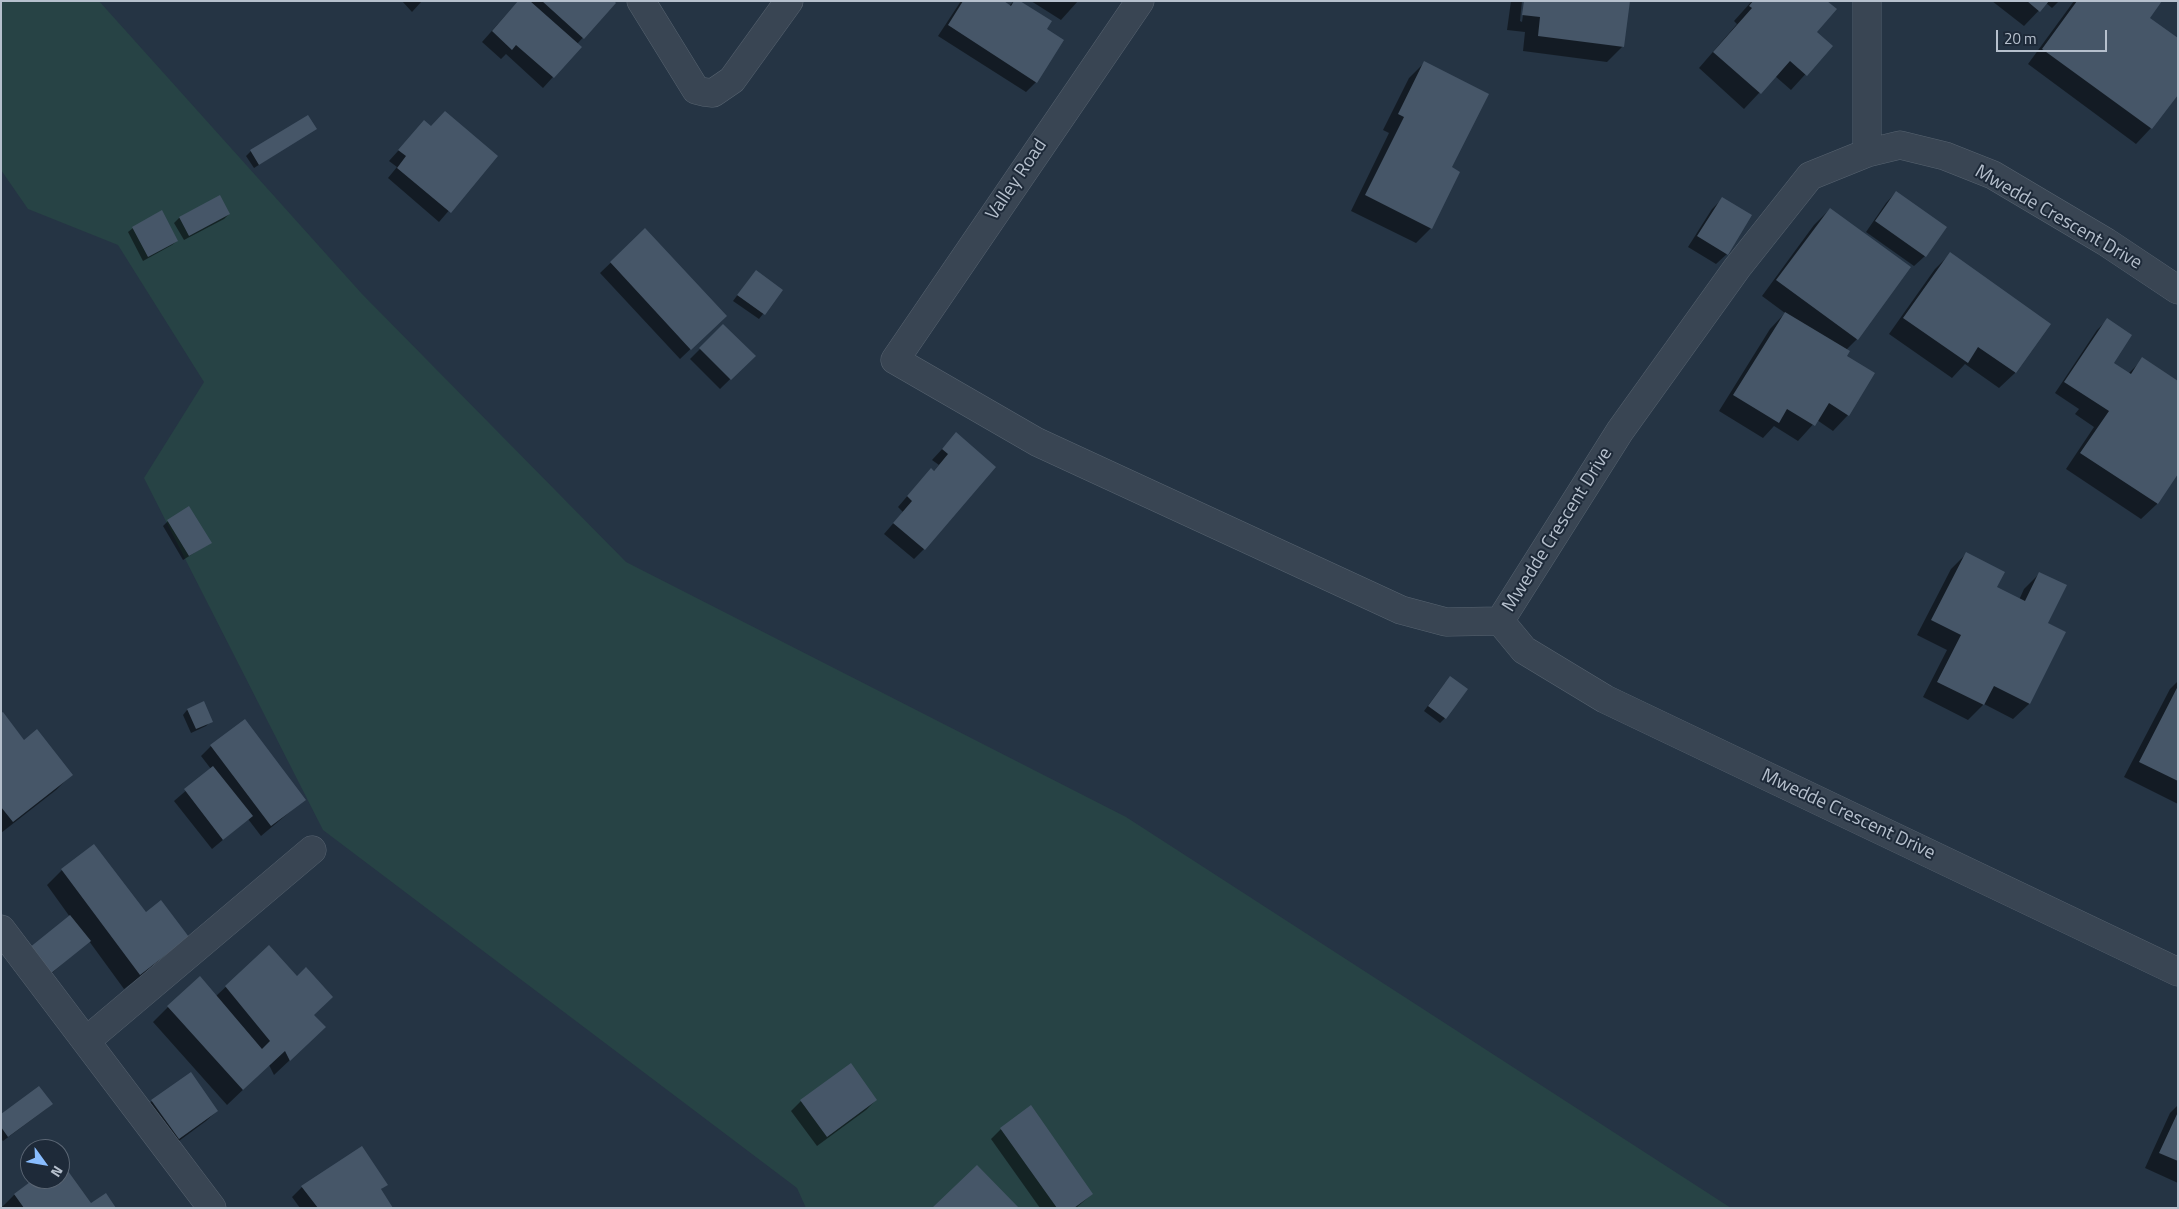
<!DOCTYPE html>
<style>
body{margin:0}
#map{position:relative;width:2179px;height:1209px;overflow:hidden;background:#253444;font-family:"Titillium Web",sans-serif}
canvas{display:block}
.frame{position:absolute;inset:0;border:2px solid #b6c0cd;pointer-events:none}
.north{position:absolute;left:20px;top:1139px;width:50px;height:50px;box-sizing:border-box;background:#1e2a39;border:1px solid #5b6674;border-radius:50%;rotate:122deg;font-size:14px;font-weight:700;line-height:20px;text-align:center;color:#b6c0cd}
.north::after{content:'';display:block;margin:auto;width:18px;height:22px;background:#89bdff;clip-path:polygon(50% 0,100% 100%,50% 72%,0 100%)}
.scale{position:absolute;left:1996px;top:30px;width:111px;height:22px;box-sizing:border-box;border:2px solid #b6c0cd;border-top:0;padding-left:6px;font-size:15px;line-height:18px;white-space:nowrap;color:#b6c0cd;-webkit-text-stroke:4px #1e2a39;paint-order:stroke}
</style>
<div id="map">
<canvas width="2179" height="1209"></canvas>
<div class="frame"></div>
<div class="north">N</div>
<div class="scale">20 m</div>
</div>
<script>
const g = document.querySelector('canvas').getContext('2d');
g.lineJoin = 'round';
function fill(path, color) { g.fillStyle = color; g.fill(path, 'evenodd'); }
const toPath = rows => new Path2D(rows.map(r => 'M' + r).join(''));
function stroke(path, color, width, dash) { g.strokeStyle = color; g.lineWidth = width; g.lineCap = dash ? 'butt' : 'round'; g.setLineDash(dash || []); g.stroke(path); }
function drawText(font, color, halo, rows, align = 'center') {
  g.font = font + ' "Titillium Web",sans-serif'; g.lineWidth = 4; g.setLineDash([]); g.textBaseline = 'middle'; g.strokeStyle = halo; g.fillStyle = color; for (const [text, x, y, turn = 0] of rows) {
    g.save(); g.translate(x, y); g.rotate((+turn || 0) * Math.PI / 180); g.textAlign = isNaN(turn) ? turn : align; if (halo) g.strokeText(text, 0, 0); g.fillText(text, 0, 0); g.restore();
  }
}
fill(toPath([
 [1,1,99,1,362,294,626,562,1126,817,1731,1208,806,1208,797,1188,323,830,144,478,204,382,118,245,28,209,1,170]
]), '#274345');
fill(toPath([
 [402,1,422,1,412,12],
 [529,1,612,1,614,4,577,44,580,47,543,88,506,54,501,59,482,42,513,7],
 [961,1,1001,1,1009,6,1014,1,1036,82,1026,92,938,36],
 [1031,1,1078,1,1061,20],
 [1511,1,1522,1,1520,21,1522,22,1525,1,1623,46,1607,62,1523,51,1525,32,1507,30],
 [1752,1,1825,1,1816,33,1831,46,1791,90,1775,76,1744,109,1699,68,1737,24,1734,21],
 [1992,1,2059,1,2052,8,2046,3,2024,26],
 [2074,1,2161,1,2148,18,2151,128,2136,144,2028,64],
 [1424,63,1431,228,1416,243,1351,211,1389,133,1383,130,1409,78],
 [424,122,431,127,496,156,439,222,388,178,397,167,389,161],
 [315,129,254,168,246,156,251,151],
 [1896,192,1925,256,1914,266,1866,232,1886,203],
 [220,197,229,214,224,219,184,240,174,223,179,218],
 [1722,199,1727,254,1716,264,1688,247,1712,209],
 [1830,209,1857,339,1846,350,1848,415,1833,431,1817,420,1798,441,1774,426,1763,438,1719,411,1770,329,1785,313,1762,296,1814,225],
 [133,228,177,241,172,245,143,261,128,232],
 [645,230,715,326,680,359,600,273],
 [1950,254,2049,324,2015,373,1999,388,1965,364,1952,378,1889,334,1935,269],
 [751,277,782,290,759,319,733,301],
 [2107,320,2112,363,2128,374,2143,359,2178,472,2157,504,2141,519,2066,469,2094,427,2075,414,2079,409,2055,393,2097,330],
 [723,326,754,356,720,389,690,359],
 [956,434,924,549,914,559,884,534,903,512,898,507,921,480,933,472,939,465,932,460],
 [168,521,210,543,183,560,163,526],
 [1966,554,1996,588,2019,600,2024,589,2040,573,2047,623,2065,632,2029,704,2013,719,1984,704,1968,720,1923,697,1947,650,1917,635,1951,569],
 [2178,681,2178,804,2124,777,2170,689],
 [1445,683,1445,718,1440,723,1424,711],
 [203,703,211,721,206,726,191,733,183,715,187,710],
 [1,715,24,741,71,775,56,790,1,833],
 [211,746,304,800,261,836,248,819,212,849,174,801,211,769,201,756],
 [62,870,146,914,187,937,172,952,124,989,89,941,39,984,70,917,47,885],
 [269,947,313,1015,309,1042,274,1075,269,1065,227,1105,153,1022,168,1007,216,996],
 [191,1074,217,1111,206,1121,168,1149,141,1111,152,1101],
 [876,1100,866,1110,817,1146,791,1111,801,1101],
 [51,1104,46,1109,3,1141,1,1139,1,1116],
 [2178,1105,2178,1183,2145,1168,2170,1113],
 [1001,1129,1092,1194,1076,1208,1040,1208,991,1139],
 [60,1162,91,1205,115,1208,1,1208,14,1195,36,1179,60,1179],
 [386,1184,380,1190,391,1208,300,1208,292,1197,302,1187]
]), '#0007');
fill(toPath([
 [518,1,530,1,582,47,554,78,516,45,512,50,492,31],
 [542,1,614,1,616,3,584,39],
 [963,1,1004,1,1011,6,1014,1,1020,1,1052,21,1047,29,1064,40,1037,83,948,25],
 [1524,1,1630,1,1624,47,1538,36,1540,17,1522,15],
 [1753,1,1827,1,1837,9,1817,32,1833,46,1807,76,1790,61,1761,94,1713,52,1752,8,1749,6],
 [2027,1,2049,1,2040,12],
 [2077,1,2162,1,2150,18,2178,38,2178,95,2152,129,2042,49],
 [1424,61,1489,94,1452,167,1460,172,1432,229,1365,195,1404,117,1398,114],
 [445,111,498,156,451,213,397,168,406,156,398,150,424,120,431,126],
 [308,115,317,129,259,165,250,150],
 [1896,191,1947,227,1926,257,1875,221],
 [220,195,230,214,189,236,179,217],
 [1722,197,1752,215,1728,255,1697,236],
 [1830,208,1911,267,1858,340,1776,280],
 [162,210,178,241,148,257,132,227],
 [645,228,727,316,691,350,610,262],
 [1950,252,2051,324,2016,373,1978,347,1968,363,1903,318],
 [756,270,783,290,765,315,737,295],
 [1785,312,1850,351,1847,356,1875,373,1849,416,1829,403,1815,426,1787,409,1779,423,1733,395],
 [2107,318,2132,335,2114,363,2131,374,2142,357,2178,381,2178,474,2158,504,2080,453,2109,411,2064,382],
 [723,324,756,356,731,380,699,348],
 [956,432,996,467,925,550,893,523,912,501,907,496,931,468,934,471,948,454,942,449],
 [189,506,212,543,189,556,167,520],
 [1966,552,2005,572,1997,587,2025,601,2039,572,2067,585,2048,623,2066,632,2030,704,1994,686,1984,705,1937,682,1961,635,1931,620],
 [1450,676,1468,689,1446,719,1428,706],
 [2178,686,2178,781,2139,762],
 [204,701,213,722,196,729,187,709],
 [3,712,24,740,37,729,73,775,13,822,1,807,1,713],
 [245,719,306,800,271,826,210,745],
 [213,766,253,816,223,840,184,789],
 [94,844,146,912,161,900,189,937,140,975,61,869],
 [70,915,91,941,50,974,29,948],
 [269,945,297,976,306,967,333,997,314,1015,326,1027,290,1061,285,1051,243,1090,167,1006,200,976,262,1049,270,1041,225,986],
 [851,1063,877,1100,827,1137,800,1100],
 [191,1072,218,1111,179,1139,151,1100],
 [39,1086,53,1104,8,1137,1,1127,1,1114],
 [1031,1105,1093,1194,1074,1208,1057,1208,1000,1128],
 [2178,1112,2178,1161,2159,1153],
 [362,1146,388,1185,381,1189,393,1208,318,1208,301,1186],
 [60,1160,91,1203,106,1193,116,1208,24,1208,14,1194,34,1179,60,1179],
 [977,1165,1019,1208,932,1208]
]), '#465668');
const street = toPath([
 [641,1,696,90,704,92,713,93,732,80,789,1],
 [1140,1,895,360,1037,442,1401,610,1446,622,1500,621],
 [1867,153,1867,1],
 [2178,290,2106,242,1993,175,1945,156,1900,145,1867,153,1810,176,1737,268,1620,431,1500,621,1524,650,1605,699,2178,972],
 [1,929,212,1208],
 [86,1041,312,850]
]);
stroke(street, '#576370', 29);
stroke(street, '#394553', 28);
drawText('19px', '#b6c0cd', '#1e2a39', [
 ["Valley Road",1017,180,-56],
 ["Mwedde Crescent Drive",2058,218,30],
 ["Mwedde Crescent Drive",1558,530,-58],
 ["Mwedde Crescent Drive",1848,815,25]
]);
</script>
